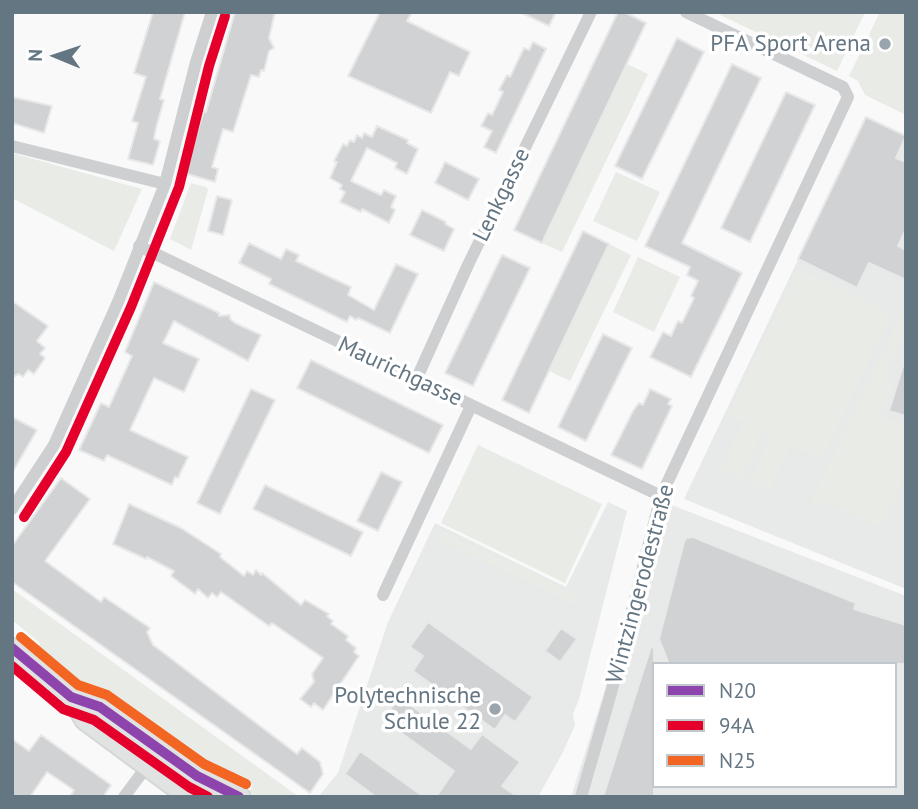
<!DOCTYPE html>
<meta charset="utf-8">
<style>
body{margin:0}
#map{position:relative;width:918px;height:809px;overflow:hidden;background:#f9f9f9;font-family:"PT Sans",sans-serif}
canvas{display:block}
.frame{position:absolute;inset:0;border:14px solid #657683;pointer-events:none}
.legend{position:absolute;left:652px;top:662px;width:245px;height:126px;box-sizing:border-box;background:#fff;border:2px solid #c1c8cd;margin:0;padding:9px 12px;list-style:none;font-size:21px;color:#657683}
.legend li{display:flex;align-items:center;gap:14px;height:35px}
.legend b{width:35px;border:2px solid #c1c8cd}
.north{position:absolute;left:21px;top:21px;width:70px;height:70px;-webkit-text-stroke:5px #fff;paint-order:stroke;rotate:272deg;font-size:19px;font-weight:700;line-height:28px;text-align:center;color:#657683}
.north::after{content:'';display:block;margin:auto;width:24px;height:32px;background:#657683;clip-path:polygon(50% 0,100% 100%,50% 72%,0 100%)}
</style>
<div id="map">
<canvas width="918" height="809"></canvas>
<div class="frame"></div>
<ul class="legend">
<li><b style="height:9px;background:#8e44ad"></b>N20</li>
<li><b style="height:9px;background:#e4002b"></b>94A</li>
<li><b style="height:9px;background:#f26522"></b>N25</li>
</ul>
<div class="north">N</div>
</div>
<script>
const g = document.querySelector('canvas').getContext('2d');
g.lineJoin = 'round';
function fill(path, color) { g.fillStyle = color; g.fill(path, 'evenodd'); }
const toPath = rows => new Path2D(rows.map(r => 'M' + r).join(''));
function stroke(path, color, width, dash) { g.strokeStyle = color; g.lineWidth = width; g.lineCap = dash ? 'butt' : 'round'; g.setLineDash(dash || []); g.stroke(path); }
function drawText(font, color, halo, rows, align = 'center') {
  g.font = font + ' "PT Sans",sans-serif'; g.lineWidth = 7; g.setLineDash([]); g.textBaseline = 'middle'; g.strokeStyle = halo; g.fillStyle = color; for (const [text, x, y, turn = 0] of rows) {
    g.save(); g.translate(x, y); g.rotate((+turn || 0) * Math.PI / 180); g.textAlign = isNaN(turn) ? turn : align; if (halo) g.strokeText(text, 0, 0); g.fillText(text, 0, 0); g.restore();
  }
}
fill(toPath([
 [866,117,906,136,906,589,684,499],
 [608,502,627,511,579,699,573,714,575,725,563,752,538,797,318,797,338,773,388,622,435,523,566,587],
 [664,502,906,596,906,797,571,797],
 [654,664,895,664,895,786,654,786]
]), '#e8e9e9');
fill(toPath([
 [714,12,865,12,837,71],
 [880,12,906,12,906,115,865,95,858,81,849,76],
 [627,64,648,74,562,252,542,243],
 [12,153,142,189,114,251,12,198],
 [616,172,660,192,637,241,593,221],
 [191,183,206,187,208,190,191,250,170,239],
 [609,244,631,255,570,381,549,371],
 [638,257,680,277,654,332,613,312],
 [798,268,892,313,822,460,791,446,769,492,749,482,771,436,763,432,741,479,720,469,742,423,750,425,728,414],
 [900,316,906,319,906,330,882,378,895,385,880,415,906,427,906,476,881,528,824,501,820,509,809,505],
 [478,445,602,504,565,583,441,523],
 [443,532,582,597,578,606,439,540],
 [12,589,299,797,254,797,248,794,253,785,218,766,213,774,170,748,133,722,139,713,108,690,101,699,37,647,40,643,12,620]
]), '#e8ebe6');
const building = toPath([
 [153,12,185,12,160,99,164,100,156,128,154,139,160,141,153,165,128,159,138,123,132,121,146,77,134,73,153,12],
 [235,12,275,12,269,38,274,48,269,51,264,71,261,70,259,77,251,75,233,132,223,129,212,167,218,169,215,182,184,173,204,111,206,112,235,12],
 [380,12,412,12,407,21,470,52,459,76,450,72,431,113,348,76,380,12],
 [520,12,556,12,549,26,520,12],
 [618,12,624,12,646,23,542,243,514,230,618,12],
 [677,38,704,52,642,179,615,166,677,38],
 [533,42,546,49,496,153,484,147,492,131,481,126,488,113,492,115,503,92,499,90,507,75,510,77,524,48,529,50,533,42],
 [732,64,761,78,682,243,742,273,691,377,650,357,663,332,671,336,678,321,682,323,694,298,691,296,698,281,687,275,690,267,645,246,732,64],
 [786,92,815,105,750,242,721,228,786,92],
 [12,97,52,106,44,133,12,123,12,97],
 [866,117,906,136,896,158,906,162,906,229,898,246,906,250,906,280,869,263,857,288,798,259,866,117],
 [377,126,408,140,407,143,418,149,407,174,395,168,397,163,367,148,351,181,381,195,384,190,396,196,391,207,395,210,389,223,362,209,361,212,340,202,345,192,340,189,342,185,330,178,337,162,334,161,343,144,347,146,350,140,354,142,357,135,362,138,364,133,372,137,377,126],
 [445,162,479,179,468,200,435,183,445,162],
 [217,196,232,200,223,235,208,231,217,196],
 [422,210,446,222,445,224,454,229,444,251,410,235,422,210],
 [583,231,609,244,529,413,502,400,583,231],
 [249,243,281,259,286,249,299,255,296,261,351,287,348,295,374,310,396,264,418,274,390,333,358,318,356,320,350,316,347,322,269,284,271,279,239,263,249,243],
 [502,255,530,268,473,386,445,373,502,255],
 [154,282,219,313,219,316,230,315,230,319,235,323,261,335,248,361,174,321,163,343,199,359,184,392,154,378,130,430,188,457,178,478,175,477,172,485,107,455,104,461,79,450,101,403,109,407,132,356,125,352,154,282],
 [12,301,48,326,37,341,45,348,40,354,45,358,34,374,28,370,23,377,19,374,12,377,12,301],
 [603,334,632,348,586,441,558,427,603,334],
 [311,360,443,425,429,453,297,388,311,360],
 [903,366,906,366,906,416,889,411,903,366],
 [251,389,275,400,220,514,197,503,251,389],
 [650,389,671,399,668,404,672,406,642,469,611,455,633,411,639,403,643,405,650,389],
 [12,417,37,430,12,473,12,417],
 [381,472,402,482,378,531,357,521,381,472],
 [61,478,90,499,45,561,101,602,104,597,150,628,147,632,153,645,297,754,302,748,320,762,323,774,310,793,12,582,12,546,61,478],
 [265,485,363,532,351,556,253,509,265,485],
 [129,504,181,528,221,554,220,557,244,576,247,571,253,575,256,570,261,575,262,573,301,605,305,600,329,614,327,616,333,621,331,624,348,636,346,640,356,648,354,652,359,656,323,710,314,703,311,707,300,699,314,682,312,674,323,658,272,623,269,626,221,592,217,597,212,593,208,598,198,589,195,594,171,576,174,571,147,557,146,559,113,544,129,504],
 [693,537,856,603,854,609,906,625,906,664,669,664,659,639,684,542,686,538,693,537],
 [428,622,533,697,515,722,505,715,495,730,413,671,423,656,410,647,428,622],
 [561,628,577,639,560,662,545,651,561,628],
 [651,647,654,648,654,797,603,797,651,647],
 [399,697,471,749,482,734,520,762,502,786,518,797,436,797,454,771,383,720,399,697],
 [41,735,111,785,103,797,70,797,74,790,47,772,30,797,12,797,12,739,29,751,41,735],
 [360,751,367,756,424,797,376,797,345,774,360,751]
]);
fill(building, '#d0d2d3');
stroke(building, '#e8e8e8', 2);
const primary = toPath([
 [12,648,71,697,100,707,197,776,240,797],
 [71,697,85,720,189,797]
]);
stroke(primary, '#d5d6d7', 23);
stroke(toPath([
 [12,146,165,184],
 [139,246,661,496],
 [416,380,468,265,591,12],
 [12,509,54,445,118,302,165,184,196,62,212,12],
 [383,595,471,406],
 [124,797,147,766],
 [581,797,611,693,661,496,848,97,843,87,686,12]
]), '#cecfd0', 12);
stroke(primary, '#e1e2e2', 19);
stroke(toPath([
 [12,648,71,697,100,707,197,776,239,797]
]), '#8e44ad', 10);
stroke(toPath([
 [24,517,66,452,131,307,179,187,209,66,225,16],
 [12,666,63,709,94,720,189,787,208,797]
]), '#e4002b', 10);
stroke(toPath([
 [21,637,78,685,107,695,204,764,246,784]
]), '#f26522', 10);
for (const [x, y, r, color] of [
 [885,44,7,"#99a4ac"],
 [495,709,7,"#99a4ac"]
]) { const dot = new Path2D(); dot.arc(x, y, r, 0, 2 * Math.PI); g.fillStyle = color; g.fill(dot); stroke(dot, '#fff', 2.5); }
drawText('23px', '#657683', '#fff', [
 ["PFA Sport Arena",871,44],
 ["Polytechnische",481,696],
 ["Schule 22",481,722]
], 'right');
drawText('23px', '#657683', '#fff', [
 ["Lenkgasse",502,195,-64],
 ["Maurichgasse",400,372,25],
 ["Wintzingerodestraße",641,584,-75]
]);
</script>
